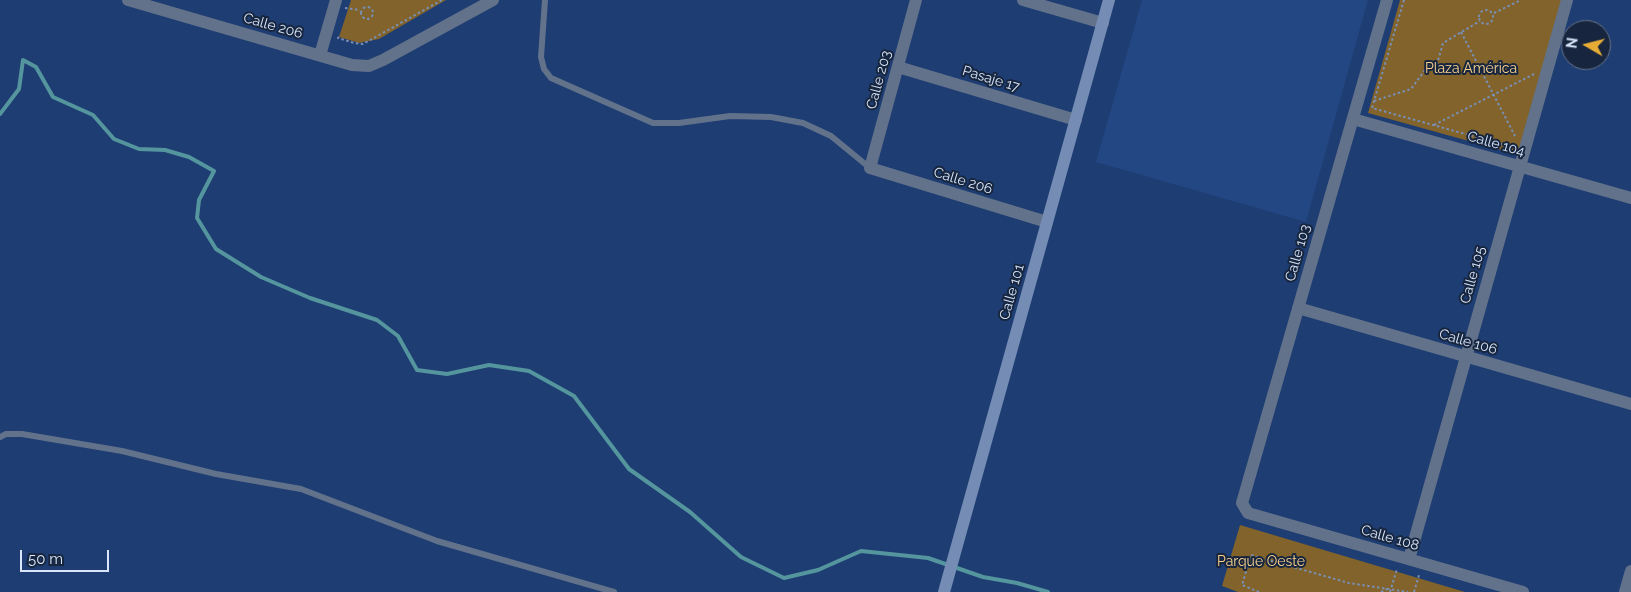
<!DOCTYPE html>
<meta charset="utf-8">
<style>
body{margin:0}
#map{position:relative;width:1631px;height:592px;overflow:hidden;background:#1e3d72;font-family:Raleway,sans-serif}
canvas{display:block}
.north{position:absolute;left:1561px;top:20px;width:50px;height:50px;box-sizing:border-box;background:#17263e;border:1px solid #657289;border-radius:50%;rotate:278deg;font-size:14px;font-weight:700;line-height:20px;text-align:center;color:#d9e5f9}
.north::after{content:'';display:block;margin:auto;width:18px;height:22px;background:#e7ac36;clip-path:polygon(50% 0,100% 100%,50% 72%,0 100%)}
.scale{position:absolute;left:20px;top:550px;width:89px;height:22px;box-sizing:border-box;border:2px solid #d9e5f9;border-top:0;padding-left:6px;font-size:15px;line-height:18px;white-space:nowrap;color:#d9e5f9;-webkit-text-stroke:4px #17263e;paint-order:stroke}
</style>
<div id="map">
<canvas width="1631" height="592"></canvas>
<div class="north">N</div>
<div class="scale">50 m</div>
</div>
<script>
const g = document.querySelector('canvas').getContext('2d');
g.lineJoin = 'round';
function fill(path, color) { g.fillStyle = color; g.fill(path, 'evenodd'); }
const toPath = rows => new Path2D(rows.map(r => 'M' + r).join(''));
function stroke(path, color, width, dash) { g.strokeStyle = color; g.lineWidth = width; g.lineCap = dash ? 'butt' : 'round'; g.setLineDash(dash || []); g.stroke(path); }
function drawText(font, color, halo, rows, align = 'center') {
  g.font = font + ' Raleway,sans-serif'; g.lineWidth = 4; g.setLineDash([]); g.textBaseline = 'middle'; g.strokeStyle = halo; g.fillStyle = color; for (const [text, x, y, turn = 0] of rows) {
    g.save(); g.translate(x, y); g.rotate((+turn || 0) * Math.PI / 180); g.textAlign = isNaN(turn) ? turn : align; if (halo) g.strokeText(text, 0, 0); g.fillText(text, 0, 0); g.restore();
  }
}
fill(toPath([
 [1142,0,1368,0,1306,222,1096,162]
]), '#234782');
fill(toPath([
 [351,0,446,0,379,39,359,43,339,37],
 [1400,0,1563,0,1519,155,1368,113],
 [1240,525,1465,592,1238,592,1222,586]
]), '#81632b');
stroke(toPath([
 [0,114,19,89,23,60,36,67,53,97,93,115,114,139,139,149,165,150,189,157,214,171,199,200,197,218,216,249,261,277,310,298,377,320,398,336,417,370,447,374,489,365,529,371,574,396,629,469,690,512,741,557,784,578,818,570,861,551,928,558,983,577,1017,583,1048,592]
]), '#54959e', 4);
stroke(toPath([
 [1404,0,1372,108,1512,147],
 '361 13a6 6 0 1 1 12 0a6 6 0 1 1-12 0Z',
 [345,8,360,10],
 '1479 17a7 7 0 1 1 14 0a7 7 0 1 1-14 0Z',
 [1494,13,1521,0],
 [1461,32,1515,136],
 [339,37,338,38,354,43,363,44,442,0],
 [1374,101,1411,89,1425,70,1437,64,1443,43,1480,21],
 [1434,125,1534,74],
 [1259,592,1242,585,1251,555,1349,583,1408,592],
 [1381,592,1387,589],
 [1390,592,1397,569],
 [1414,592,1419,575]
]), '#798fb4', 2, [2.5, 2.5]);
stroke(toPath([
 [545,0,541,57,544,69,551,78,653,123,679,123,730,116,771,117,803,123,831,136,870,168],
 [0,437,6,434,22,434,122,451,216,474,301,489,437,541,614,592]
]), '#62728b', 6);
stroke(toPath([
 [128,0,352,65,369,66,383,60,493,0],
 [916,0,870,168,1047,222],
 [1023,0,1103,23],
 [1387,0,1242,503,1248,513,1523,592],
 [320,55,336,0],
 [898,67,1076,120],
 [1353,119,1631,198],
 [1298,308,1631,404],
 [1409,559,1567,0],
 [1625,592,1631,571]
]), '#62728b', 12);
stroke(toPath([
 [944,592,1109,0]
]), '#758db5', 12);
drawText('14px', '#d9e5f9', '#17263e', [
 ["Calle 206",273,26,16],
 ["Pasaje 17",991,79,17],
 ["Calle 203",879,80,-75],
 ["Calle 104",1496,144,16],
 ["Calle 206",963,181,17],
 ["Calle 103",1298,253,-74],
 ["Calle 105",1473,275,-74],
 ["Calle 101",1012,292,-74],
 ["Calle 106",1468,342,16],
 ["Calle 108",1390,538,16]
]);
drawText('14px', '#fad28e', '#17263e', [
 ["Plaza América",1471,69],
 ["Parque Oeste",1261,562]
]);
</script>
